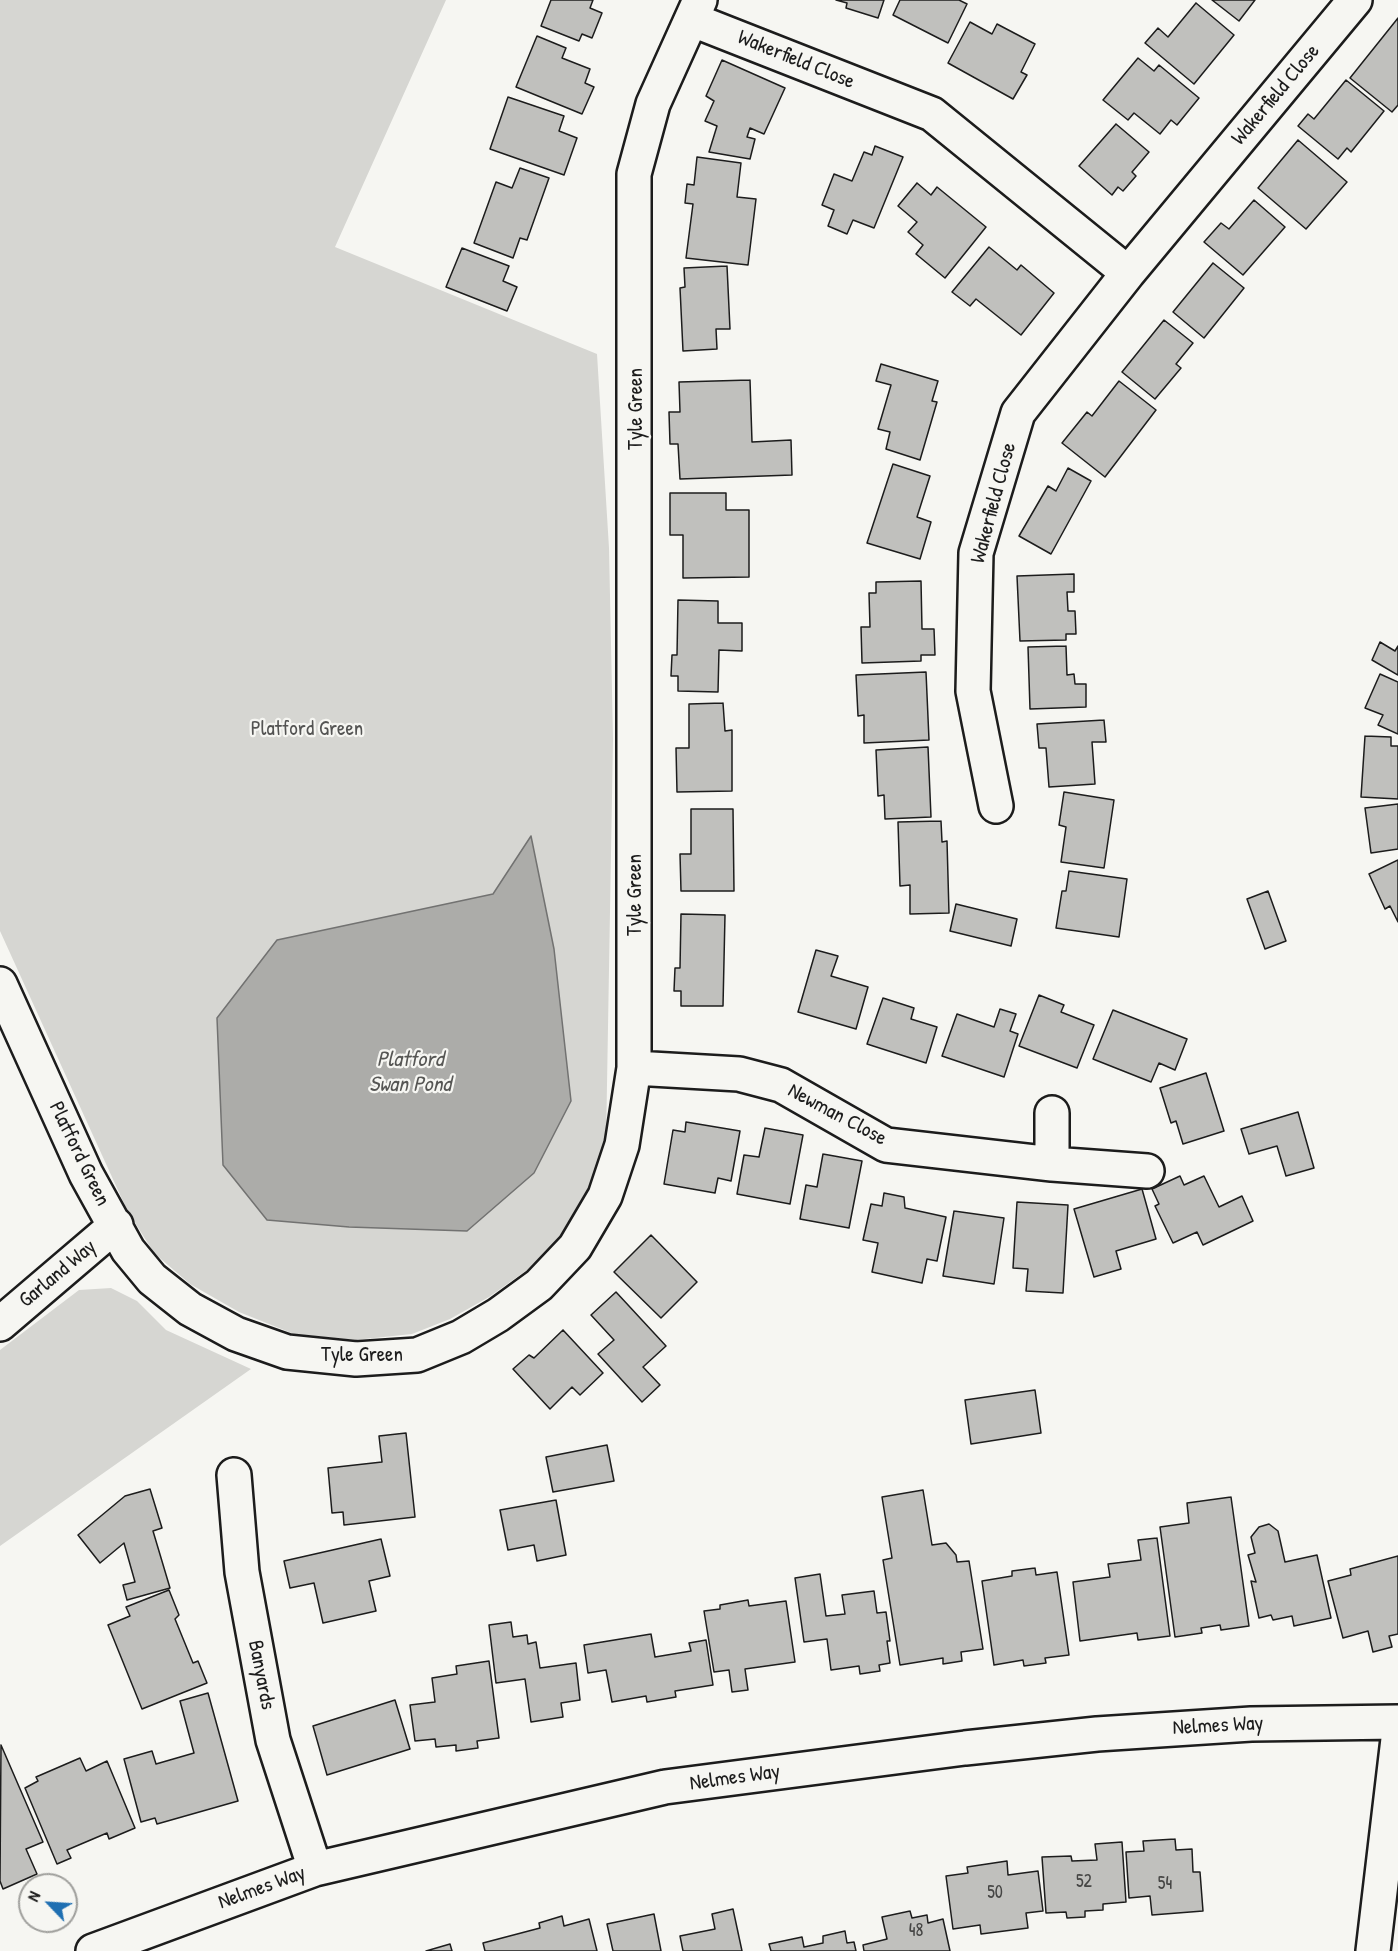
<!DOCTYPE html>
<style>
body{margin:0}
#map{position:relative;width:1398px;height:1951px;overflow:hidden;background:#f6f6f2;font-family:"Patrick Hand",sans-serif}
canvas{display:block}
.north{position:absolute;left:18px;top:1873px;width:60px;height:60px;box-sizing:border-box;background:#f6f6f2;border:2px solid #9f9f9c;border-radius:50%;rotate:295deg;font-size:16px;font-weight:700;line-height:24px;text-align:center;color:#1c1c1c}
.north::after{content:'';display:block;margin:auto;width:21px;height:27px;background:#1f6fb2;clip-path:polygon(50% 0,100% 100%,50% 72%,0 100%)}
</style>
<div id="map">
<canvas width="1398" height="1951"></canvas>
<div class="north">N</div>
</div>
<script>
const g = document.querySelector('canvas').getContext('2d');
g.lineJoin = 'round';
function fill(path, color) { g.fillStyle = color; g.fill(path, 'evenodd'); }
const toPath = rows => new Path2D(rows.map(r => 'M' + r).join(''));
function stroke(path, color, width, dash) { g.strokeStyle = color; g.lineWidth = width; g.lineCap = dash ? 'butt' : 'round'; g.setLineDash(dash || []); g.stroke(path); }
function drawText(font, color, halo, rows, align = 'center') {
  g.font = font + ' "Patrick Hand",sans-serif'; g.lineWidth = 4.5; g.setLineDash([]); g.textBaseline = 'middle'; g.strokeStyle = halo; g.fillStyle = color; for (const [text, x, y, turn = 0] of rows) {
    g.save(); g.translate(x, y); g.rotate((+turn || 0) * Math.PI / 180); g.textAlign = isNaN(turn) ? turn : align; if (halo) g.strokeText(text, 0, 0); g.fillText(text, 0, 0); g.restore();
  }
}
fill(toPath([
 [0,0,446,0,335,247,597,354,609,548,613,739,606,1142,589,1191,562,1236,527,1270,489,1297,450,1319,412,1334,355,1340,294,1334,239,1312,190,1284,154,1253,127,1210,0,931],
 [111,1288,137,1301,166,1330,251,1369,0,1546,0,1350,79,1290]
]), '#d6d6d2');
const water = toPath([
 [531,836,554,949,571,1101,534,1173,467,1231,349,1227,267,1220,223,1165,217,1018,277,940,493,894,531,836]
]);
fill(water, '#acaca9');
stroke(water, '#727271', 1.5);
const building = toPath([
 [551,0,593,0,590,8,602,13,592,38,582,34,579,41,541,26,551,0],
 [836,0,884,0,878,18,846,8,847,3,836,0],
 [900,0,959,0,967,4,948,43,893,15,900,0],
 [1212,0,1255,0,1239,21,1212,0],
 [1196,3,1234,35,1194,84,1145,43,1158,28,1168,37,1196,3],
 [1398,18,1398,105,1392,112,1350,78,1398,18],
 [970,22,992,34,997,24,1035,44,1021,72,1027,75,1013,99,948,63,970,22],
 [537,36,566,48,562,58,590,69,585,83,594,87,582,114,516,87,537,36],
 [1138,58,1154,71,1159,65,1199,98,1177,125,1171,120,1160,134,1134,113,1128,120,1103,100,1138,58],
 [722,60,785,88,764,134,750,128,747,137,755,139,750,159,709,152,717,126,705,121,714,101,706,96,722,60],
 [1346,80,1384,111,1351,152,1347,148,1338,159,1298,126,1308,114,1314,119,1346,80],
 [508,97,564,116,559,131,577,138,564,175,490,149,508,97],
 [1116,124,1149,152,1132,172,1136,176,1123,191,1118,187,1112,195,1079,166,1116,124],
 [1298,140,1347,182,1306,229,1258,188,1298,140],
 [875,146,903,157,874,228,853,220,847,234,828,226,834,210,822,205,834,174,852,181,864,152,872,155,875,146],
 [697,157,741,163,737,197,756,199,748,265,686,258,693,204,685,203,687,184,694,185,697,157],
 [520,168,549,178,527,240,520,238,513,258,474,243,496,182,512,188,520,168],
 [917,183,931,195,937,187,986,227,945,278,916,254,923,245,908,232,917,222,898,206,917,183],
 [1254,200,1285,227,1243,275,1204,242,1221,223,1229,229,1254,200],
 [989,247,1017,270,1021,265,1054,293,1021,335,976,299,970,306,952,292,989,247],
 [462,248,509,266,503,281,517,287,507,311,446,287,462,248],
 [1213,263,1244,288,1204,338,1173,312,1213,263],
 [727,266,730,329,716,329,717,349,683,351,680,288,685,287,684,268,727,266],
 [1164,320,1193,343,1176,364,1181,368,1155,399,1122,372,1164,320],
 [881,364,938,381,932,401,937,402,920,460,886,449,890,432,878,429,891,385,876,381,881,364],
 [750,380,752,442,791,440,792,475,680,479,678,444,670,444,669,412,680,412,679,382,750,380],
 [1119,381,1156,410,1105,477,1062,443,1087,412,1092,416,1119,381],
 [893,464,930,476,917,517,931,522,920,559,867,543,893,464],
 [1068,468,1091,481,1051,554,1019,536,1048,486,1056,491,1068,468],
 [670,493,726,493,726,510,749,510,749,577,683,578,683,535,670,535,670,493],
 [1074,574,1074,592,1067,592,1068,611,1075,611,1076,634,1066,634,1066,640,1020,641,1017,576,1074,574],
 [921,581,922,629,934,629,935,655,921,655,921,661,862,663,861,627,870,627,869,593,876,593,876,582,921,581],
 [678,600,718,601,718,623,742,623,742,651,719,650,718,692,678,691,678,676,671,676,672,655,677,655,678,600],
 [1380,642,1395,651,1398,646,1398,675,1372,660,1380,642],
 [1066,646,1067,675,1074,674,1075,684,1086,684,1086,707,1030,709,1028,647,1066,646],
 [926,672,929,740,864,743,864,715,858,716,856,675,926,672],
 [1380,674,1398,682,1398,734,1378,725,1383,715,1365,708,1380,674],
 [723,703,725,731,732,730,732,791,677,792,676,748,689,748,689,704,723,703],
 [1104,720,1106,742,1092,742,1095,784,1049,787,1046,748,1039,748,1037,724,1104,720],
 [1365,736,1391,737,1391,746,1398,746,1398,799,1361,797,1365,736],
 [928,747,931,817,885,819,884,795,878,796,876,750,928,747],
 [1064,792,1114,800,1104,868,1061,862,1066,827,1059,825,1064,792],
 [1398,804,1398,849,1371,853,1365,808,1398,804],
 [691,809,733,809,734,891,681,891,680,854,691,854,691,809],
 [941,821,942,842,947,841,949,913,910,914,910,885,900,886,898,822,941,821],
 [1398,860,1398,922,1390,906,1385,909,1369,874,1398,860],
 [1069,871,1127,879,1119,937,1056,928,1062,891,1066,891,1069,871],
 [1268,891,1286,941,1265,949,1247,899,1268,891],
 [956,904,1017,919,1011,946,950,931,956,904],
 [681,914,725,915,723,1006,681,1006,681,991,674,991,675,968,680,968,681,914],
 [816,950,838,956,831,976,868,987,856,1029,798,1012,816,950],
 [1039,995,1064,1005,1061,1012,1094,1025,1077,1068,1019,1046,1039,995],
 [883,998,914,1008,911,1019,937,1027,926,1063,867,1044,883,998],
 [1000,1009,1016,1014,1010,1031,1018,1034,1004,1077,942,1056,957,1014,994,1027,1000,1009],
 [1113,1010,1187,1039,1175,1070,1159,1063,1151,1082,1093,1059,1113,1010],
 [1206,1073,1224,1131,1183,1144,1176,1121,1171,1123,1160,1088,1206,1073],
 [1298,1112,1314,1168,1286,1176,1277,1146,1249,1154,1241,1129,1298,1112],
 [686,1122,740,1131,731,1181,718,1178,715,1193,664,1184,673,1130,685,1132,686,1122],
 [765,1128,803,1135,790,1204,737,1194,744,1155,759,1157,765,1128],
 [823,1154,862,1161,849,1228,800,1219,806,1185,817,1187,823,1154],
 [1180,1176,1184,1185,1204,1176,1219,1207,1242,1196,1253,1221,1203,1245,1197,1232,1173,1243,1155,1206,1159,1204,1152,1189,1180,1176],
 [1142,1189,1156,1239,1116,1251,1121,1269,1094,1277,1074,1209,1142,1189],
 [884,1193,904,1197,905,1208,946,1217,937,1261,927,1259,922,1283,872,1272,878,1243,863,1240,871,1204,882,1206,884,1193],
 [1017,1202,1068,1205,1063,1293,1026,1291,1028,1269,1013,1268,1017,1202],
 [954,1211,1004,1218,994,1284,943,1276,954,1211],
 [651,1235,697,1282,661,1318,614,1272,651,1235],
 [616,1292,666,1346,643,1367,660,1385,642,1402,598,1354,614,1340,591,1315,616,1292],
 [563,1330,603,1373,580,1395,572,1387,550,1409,513,1369,529,1355,534,1358,563,1330],
 [1035,1390,1041,1433,971,1444,965,1400,1035,1390],
 [406,1433,415,1517,344,1525,343,1512,332,1513,328,1468,382,1462,379,1436,406,1433],
 [607,1445,614,1481,553,1492,546,1457,607,1445],
 [150,1489,162,1528,153,1531,170,1588,127,1600,123,1585,135,1582,124,1543,100,1563,78,1535,125,1496,150,1489],
 [923,1490,932,1545,946,1543,956,1555,957,1562,969,1561,983,1649,961,1652,962,1661,943,1664,943,1658,900,1665,883,1560,892,1558,882,1497,923,1490],
 [1231,1497,1249,1626,1221,1630,1220,1625,1201,1628,1202,1633,1175,1637,1160,1527,1189,1523,1187,1503,1231,1497],
 [556,1500,566,1555,537,1561,534,1545,508,1550,500,1510,556,1500],
 [1269,1524,1278,1531,1285,1562,1317,1555,1331,1618,1294,1626,1292,1616,1273,1620,1271,1615,1259,1618,1251,1581,1256,1582,1248,1555,1255,1553,1251,1537,1259,1527,1269,1524],
 [1157,1538,1170,1636,1138,1640,1137,1633,1080,1641,1073,1582,1110,1577,1108,1564,1141,1560,1138,1540,1157,1538],
 [381,1539,390,1576,369,1581,376,1611,323,1623,314,1583,290,1588,284,1561,381,1539],
 [1398,1556,1398,1634,1389,1636,1392,1647,1373,1652,1368,1631,1343,1638,1328,1581,1351,1575,1350,1569,1398,1556],
 [1035,1568,1036,1575,1057,1572,1069,1655,1045,1658,1046,1663,1024,1666,1023,1660,994,1665,982,1581,1012,1576,1012,1571,1035,1568],
 [820,1574,826,1616,845,1614,842,1595,874,1591,877,1613,886,1612,890,1641,887,1641,890,1663,879,1665,880,1671,860,1674,859,1666,831,1670,827,1639,804,1642,795,1578,820,1574],
 [169,1590,179,1615,175,1619,193,1663,198,1661,207,1683,142,1709,108,1625,130,1616,126,1607,169,1590],
 [748,1600,749,1606,786,1601,795,1662,745,1669,748,1690,732,1692,729,1670,714,1672,704,1611,720,1609,720,1605,748,1600],
 [511,1622,513,1637,527,1635,528,1644,536,1642,540,1668,576,1663,580,1700,561,1703,563,1717,531,1722,525,1679,496,1683,489,1625,511,1622],
 [651,1634,655,1657,691,1651,689,1643,706,1640,713,1685,675,1691,676,1697,647,1702,646,1696,612,1702,606,1670,588,1673,584,1645,651,1634],
 [489,1661,499,1738,477,1741,478,1748,456,1751,456,1745,436,1747,435,1739,415,1741,410,1705,435,1702,432,1678,457,1674,456,1666,489,1661],
 [208,1693,238,1801,157,1824,155,1818,141,1822,124,1759,152,1751,156,1764,194,1753,180,1701,208,1693],
 [395,1700,410,1749,327,1775,313,1726,395,1700],
 [1,1745,43,1842,26,1849,37,1874,3,1889,0,1881,1,1745],
 [80,1758,86,1771,107,1761,135,1828,109,1839,107,1833,67,1850,71,1858,57,1864,25,1788,38,1781,36,1777,80,1758],
 [1175,1839,1176,1850,1192,1849,1193,1872,1200,1872,1203,1911,1152,1915,1150,1896,1129,1898,1126,1852,1144,1851,1143,1841,1175,1839],
 [1122,1842,1126,1902,1103,1904,1103,1910,1085,1911,1085,1917,1067,1918,1066,1912,1046,1913,1042,1857,1071,1856,1072,1861,1097,1860,1095,1844,1122,1842],
 [1007,1861,1008,1875,1038,1871,1043,1911,1026,1913,1028,1928,981,1934,980,1925,953,1929,946,1876,968,1873,967,1867,1007,1861],
 [733,1909,742,1951,683,1951,680,1936,715,1929,712,1914,733,1909],
 [910,1911,912,1918,927,1915,928,1923,943,1919,950,1951,864,1951,863,1945,887,1939,882,1917,910,1911],
 [654,1914,661,1951,613,1951,607,1924,654,1914],
 [562,1916,564,1926,589,1919,597,1951,485,1951,483,1943,540,1928,539,1923,562,1916],
 [845,1931,847,1943,854,1942,856,1951,771,1951,769,1944,802,1937,804,1947,823,1943,823,1936,845,1931],
 [450,1944,452,1951,426,1951,450,1944]
]);
fill(building, '#c0c0bd');
stroke(building, '#1c1c1c', 1.5);
const minor = toPath([
 [693,20,932,114,1128,273],
 [996,806,973,691,976,553,1018,413,1128,273,1355,0],
 [0,984,86,1174,128,1250,152,1279,190,1309,236,1334,287,1352,356,1359,417,1355,461,1337,498,1315,539,1285,575,1247,605,1196,622,1145,634,1068,634,174,653,104,700,0],
 [634,1068,739,1074,781,1085,886,1145,1052,1164,1147,1171],
 [1052,1113,1052,1164],
 [0,1324,116,1225],
 [234,1475,242,1572,273,1740,315,1869],
 [93,1951,315,1869,665,1787,965,1748,1097,1734,1251,1724,1398,1722],
 [1373,1951,1398,1739]
]);
stroke(minor, '#1c1c1c', 38);
stroke(minor, '#f6f6f2', 33);
drawText('18px', '#454544', null, [
 ["52",1084,1882],
 ["54",1165,1884],
 ["50",995,1893],
 ["48",916,1931]
]);
drawText('21px', '#1c1c1c', '#f6f6f2', [
 ["Wakerfield Close",796,60,22],
 ["Wakerfield Close",1276,95,-50],
 ["Tyle Green",636,409,-90],
 ["Wakerfield Close",994,503,-75],
 ["Tyle Green",635,895,-90],
 ["Newman Close",837,1115,28],
 ["Platford Green",79,1154,64],
 ["Garland Way",58,1274,-40],
 ["Tyle Green",362,1355],
 ["Banyards",261,1675,79],
 ["Nelmes Way",1218,1726,-3],
 ["Nelmes Way",735,1778,-8],
 ["Nelmes Way",262,1888,-20]
]);
drawText('21px', '#545453', '#f6f6f2', [
 ["Platford Green",307,729]
]);
drawText('italic 22px', '#565654', '#f6f6f2', [
 ["Platford",410,1060],
 ["Swan Pond",410,1085]
]);
</script>
